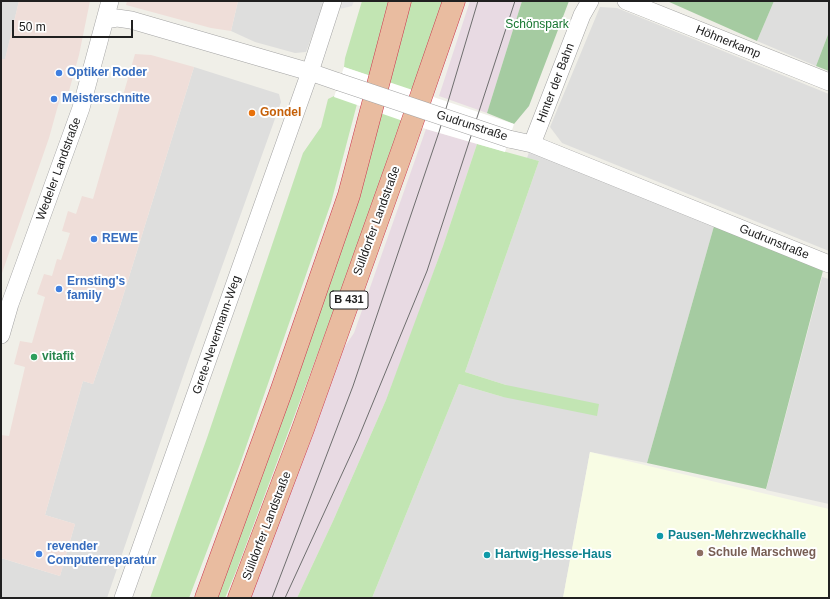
<!DOCTYPE html>
<meta charset="utf-8">
<style>
body{margin:0}
#map{position:relative;width:830px;height:599px;overflow:hidden;background:#f0efe8;font-family:Helvetica,sans-serif}
canvas{display:block}
.frame{position:absolute;inset:0;border:2px solid #202020;pointer-events:none}
.scale{position:absolute;left:12px;top:20px;width:121px;height:18px;box-sizing:border-box;border:2px solid #202020;border-top:0;padding-left:5px;font-size:12px;line-height:14px;white-space:nowrap;color:#202020;-webkit-text-stroke:3px #fff;paint-order:stroke}
</style>
<div id="map">
<canvas width="830" height="599"></canvas>
<div class="frame"></div>
<div class="scale">50 m</div>
</div>
<script>
const g = document.querySelector('canvas').getContext('2d');
g.lineJoin = 'round';
function fill(path, color) { g.fillStyle = color; g.fill(path, 'evenodd'); }
const toPath = rows => new Path2D(rows.map(r => 'M' + r).join(''));
function stroke(path, color, width, dash) { g.strokeStyle = color; g.lineWidth = width; g.lineCap = dash ? 'butt' : 'round'; g.setLineDash(dash || []); g.stroke(path); }
function drawText(font, color, halo, rows, align = 'center') {
  g.font = font + ' Helvetica,sans-serif'; g.lineWidth = 4; g.setLineDash([]); g.textBaseline = 'middle'; g.strokeStyle = halo; g.fillStyle = color; for (const [text, x, y, turn = 0] of rows) {
    g.save(); g.translate(x, y); g.rotate((+turn || 0) * Math.PI / 180); g.textAlign = isNaN(turn) ? turn : align; if (halo) g.strokeText(text, 0, 0); g.fillText(text, 0, 0); g.restore();
  }
}
fill(toPath([
 [1,1,19,1,5,60,1,59],
 [238,1,325,1,306,52,295,53,255,42,231,31],
 [774,1,829,1,829,32,816,66,757,41],
 [600,7,617,8,829,94,829,251,562,143,550,127],
 [194,67,279,94,281,102,191,353,107,598,1,598,1,558,60,576,75,524,45,515,83,381,93,384,120,306],
 [532,144,716,219,647,463,590,452,563,598,372,598,459,384,503,397,506,385,465,372,539,161,527,158],
 [822,277,829,279,829,504,766,490]
]), '#dededd');
fill(toPath([
 [19,1,90,1,79,55,69,91,62,91,49,138,1,276,1,59,5,59],
 [127,1,238,1,231,31,211,28,126,5],
 [135,54,151,55,194,67,120,306,93,384,83,381,45,515,75,524,60,576,1,558,1,435,9,436,25,367,14,364,20,341,32,343,45,297,37,294,44,274,52,276,57,259,61,260,70,233,62,231,68,211,76,214,82,196,93,199]
]), '#efded9');
fill(toPath([
 [470,1,522,1,487,113,439,96],
 [426,129,477,144,443,246,407,346,386,400,333,521,297,598,248,598,341,352,354,333]
]), '#e8dae3');
fill(toPath([
 [590,452,829,509,829,598,563,598]
]), '#f8fce4');
fill(toPath([
 [362,1,389,1,371,76,344,67,345,58],
 [408,1,444,1,334,310,237,569,225,598,214,598],
 [334,96,357,104,331,203,240,464,189,598,150,598,207,438,303,153,321,127,328,99],
 [477,144,539,161,465,372,506,385,599,404,597,416,503,397,459,384,372,598,297,598,333,521,386,400,443,246]
]), '#c2e5b3');
fill(toPath([
 [522,1,569,1,529,106,514,124,487,113],
 [667,1,774,1,757,41],
 [829,32,829,71,816,66],
 [716,219,825,263,766,489,647,463]
]), '#a5cba1');
fill(toPath([
 [343,1,354,1,352,6,340,9]
]), '#e4e4e4');
fill(toPath([
 [344,67,514,124,505,152,426,129,334,97]
]), '#fff');
const minor = toPath([
 [626,1,829,82],
 [105,20,117,18,131,20,310,72,339,82],
 [509,139,532,144,829,264],
 [532,144,582,15,590,1],
 [1,335,10,304,81,108,110,1],
 [123,598,310,72,333,1]
]);
const trunk = toPath([
 [206,598,282,389,349,195,400,1],
 [239,598,303,429,404,146,454,1]
]);
stroke(minor, '#a4a4a4', 18);
stroke(trunk, '#cb384f', 23);
stroke(minor, '#fff', 17);
stroke(trunk, '#e9bca0', 22);
stroke(toPath([
 [272,598,353,386,439,132,478,1],
 [285,598,358,439,427,271,515,1]
]), '#6e6e6e', 1);
const minorBridge = toPath([
 [339,82,509,139]
]);
stroke(minorBridge, '#a4a4a4', 18, []);
stroke(minorBridge, '#fff', 17);
for (const [x, y, r, color] of [
 [59,73,4,"#3f7fe0"],
 [54,99,4,"#3f7fe0"],
 [252,113,4,"#e8710a"],
 [94,239,4,"#3f7fe0"],
 [59,289,4,"#3f7fe0"],
 [34,357,4,"#2e9e5b"],
 [660,536,4,"#0f9aa8"],
 [700,553,4,"#8d6e63"],
 [39,554,4,"#3f7fe0"],
 [487,555,4,"#0f9aa8"]
]) { const dot = new Path2D(); dot.arc(x, y, r, 0, 2 * Math.PI); g.fillStyle = color; g.fill(dot); stroke(dot, '#fff', 1.5); }
for (const [x, y, w] of [
 [349,300,38]
]) { const box = new Path2D(); box.roundRect(x - w / 2, y - 9, w, 18, 3); g.fillStyle = '#fff'; g.fill(box); stroke(box, '#202020', 1); }
drawText('bold 11px', '#202020', null, [
 ["B 431",349,300]
]);
drawText('12px', '#177630', '#fff', [
 ["Schönspark",537,25]
]);
drawText('12px', '#202020', '#fff', [
 ["Höhnerkamp",728,42,22],
 ["Hinter der Bahn",556,83,-69],
 ["Gudrunstraße",472,126,18],
 ["Wedeler Landstraße",59,169,-70],
 ["Sülldorfer Landstraße",377,221,-70],
 ["Gudrunstraße",774,242,22],
 ["Grete-Nevermann-Weg",217,335,-71],
 ["Sülldorfer Landstraße",267,526,-69]
]);
drawText('bold 12px', '#366cbe', '#fff', [
 ["Optiker Roder",67,73],
 ["Meisterschnitte",62,99],
 ["REWE",102,239],
 ["Ernsting's",67,282],
 ["family",67,296],
 ["revender",47,547],
 ["Computerreparatur",47,561]
], 'left');
drawText('bold 12px', '#c56008', '#fff', [
 ["Gondel",260,113]
], 'left');
drawText('bold 12px', '#27864d', '#fff', [
 ["vitafit",42,357]
], 'left');
drawText('bold 12px', '#0d838f', '#fff', [
 ["Pausen-Mehrzweckhalle",668,536],
 ["Hartwig-Hesse-Haus",495,555]
], 'left');
drawText('bold 12px', '#785e54', '#fff', [
 ["Schule Marschweg",708,553]
], 'left');
</script>
